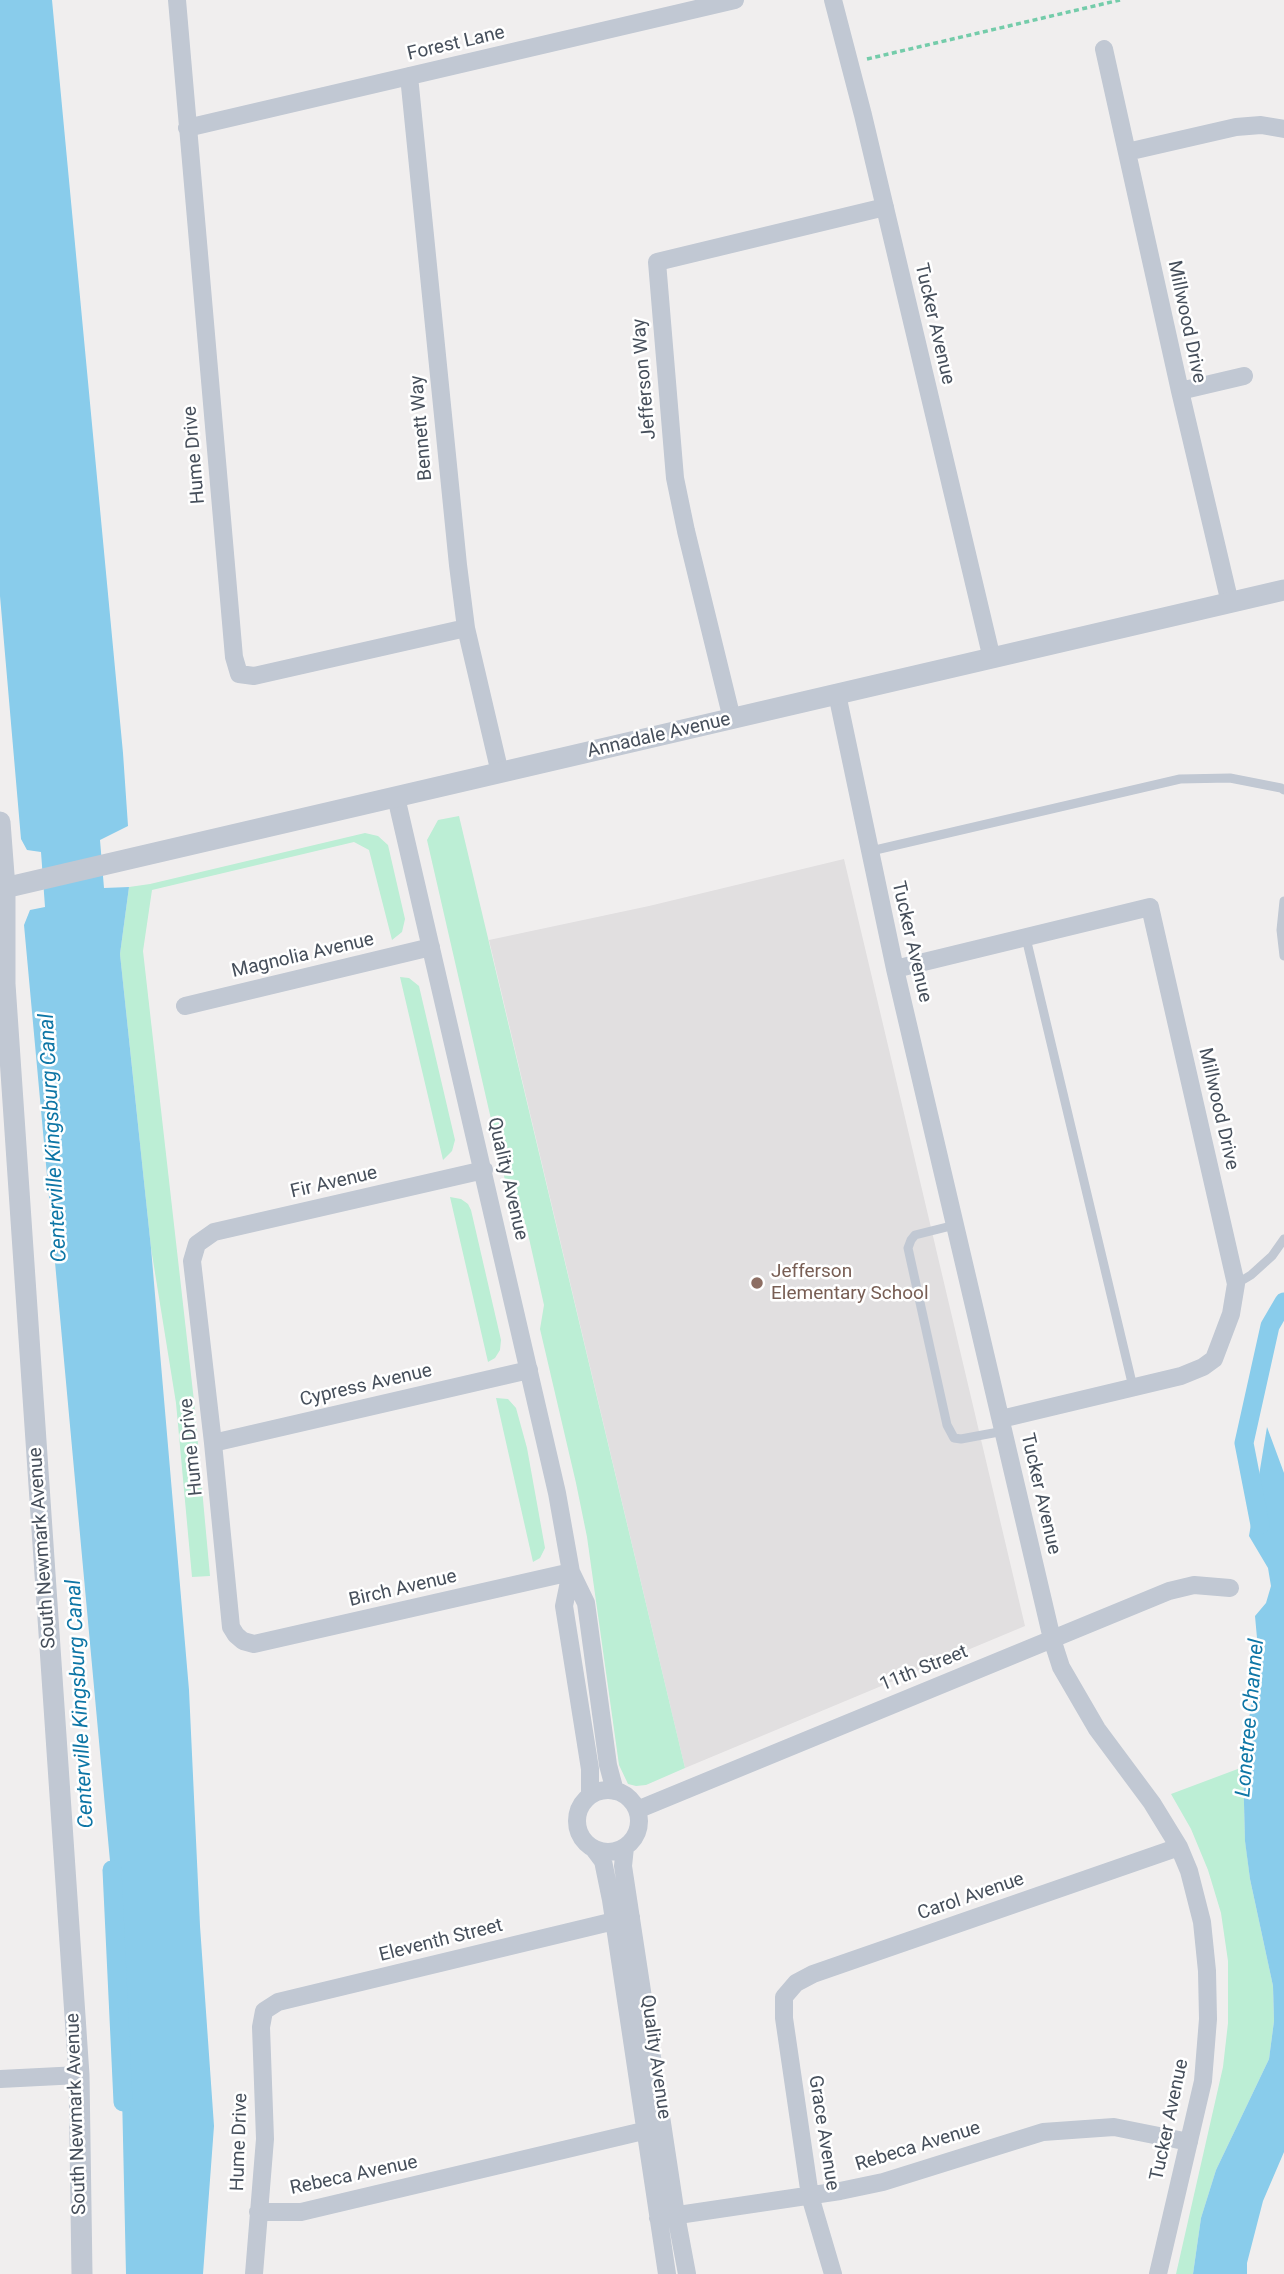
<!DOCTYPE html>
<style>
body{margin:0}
canvas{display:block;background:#f0eeee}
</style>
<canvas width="1284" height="2274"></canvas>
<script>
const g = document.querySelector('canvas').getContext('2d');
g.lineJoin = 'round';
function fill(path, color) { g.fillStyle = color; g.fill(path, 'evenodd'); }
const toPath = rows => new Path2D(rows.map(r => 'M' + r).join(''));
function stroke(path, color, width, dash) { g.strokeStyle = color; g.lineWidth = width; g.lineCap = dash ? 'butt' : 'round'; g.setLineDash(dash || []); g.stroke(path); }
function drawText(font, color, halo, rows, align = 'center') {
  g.font = font + ' Roboto,sans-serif'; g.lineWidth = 5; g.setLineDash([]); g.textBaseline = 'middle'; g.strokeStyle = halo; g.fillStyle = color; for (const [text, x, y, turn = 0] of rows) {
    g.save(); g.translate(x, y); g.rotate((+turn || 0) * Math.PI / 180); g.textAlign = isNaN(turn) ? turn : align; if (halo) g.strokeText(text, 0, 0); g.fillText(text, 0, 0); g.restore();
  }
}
fill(toPath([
 [844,859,1025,1626,685,1768,489,940,649,906]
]), '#e1dfe0');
fill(toPath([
 [459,816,685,1768,646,1785,636,1786,628,1784,619,1765,587,1537,576,1483,540,1329,544,1305,526,1225,510,1202,427,840,438,820],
 [365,833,378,836,388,845,405,919,402,932,392,940,369,850,354,842,152,890,143,951,194,1401,210,1576,192,1577,176,1403,151,1248,120,954,129,887,150,884],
 [400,977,409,978,419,986,455,1140,452,1151,443,1160],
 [450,1197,461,1199,468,1204,471,1210,501,1340,500,1350,495,1358,488,1362],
 [496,1398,508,1399,516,1408,527,1448,545,1548,540,1558,533,1562],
 [1243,1767,1245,1840,1250,1879,1273,1986,1274,2021,1269,2059,1216,2170,1201,2218,1193,2274,1176,2274,1223,2067,1228,2023,1228,1961,1221,1913,1208,1870,1191,1829,1171,1794]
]), '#bceed5');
fill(toPath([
 [0,0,52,0,123,753,128,826,100,840,104,888,129,887,120,954,151,1248,189,1690,200,1926,214,2126,203,2274,126,2274,119,1959,24,925,30,910,45,907,41,852,27,850,21,839,0,596],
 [1267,1427,1284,1473,1284,2152,1263,2201,1247,2263,1247,2274,1193,2274,1201,2218,1216,2170,1269,2059,1274,2021,1273,1986,1250,1879,1245,1841,1243,1767,1258,1649,1255,1616,1266,1603,1271,1586,1268,1568,1249,1536]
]), '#89cceb');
stroke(toPath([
 [1260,1525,1244,1443,1270,1326,1284,1302],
 [112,1870,123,2102]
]), '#89cceb', 19);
stroke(toPath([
 [867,59,1120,0]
]), '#74ccaa', 3.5, [5, 3.5]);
stroke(toPath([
 [871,851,1180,779,1230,778,1281,788,1284,790],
 [1284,901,1281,930,1284,956],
 [1026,938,1133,1387],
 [955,1225,915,1235,911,1240,908,1248,947,1425,954,1438,961,1439,1004,1431],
 [1236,1284,1251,1275,1272,1256,1284,1239]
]), '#c1c8d3', 9);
stroke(toPath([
 [177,0,234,657,239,674,254,676,466,628],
 [833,0,863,115,992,659],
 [1104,49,1180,391,1230,603],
 [409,76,458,565,466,628,500,773],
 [187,128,735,0],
 [1127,152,1236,127,1261,125,1284,129],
 [1180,391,1244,376],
 [837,694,895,969,1052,1639,1061,1667,1097,1729,1152,1803,1179,1847,1189,1871,1202,1922,1207,1971,1208,2019,1203,2081,1158,2274],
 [732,719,686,531,675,478,657,262,885,207],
 [396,797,557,1493,571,1572,586,1603,608,1765,615,1791],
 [895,969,1150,907,1236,1284,1231,1314,1214,1359,1203,1367,1181,1376,1001,1419],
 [185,1006,431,947],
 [484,1170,214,1232,197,1244,192,1261,213,1443,231,1627,236,1635,243,1641,254,1644,571,1572],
 [213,1443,529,1370],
 [571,1572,564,1606,590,1769,590,1796],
 '577 1821a31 31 0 1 1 62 0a31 31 0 1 1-62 0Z',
 [637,1810,1169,1591,1194,1585,1230,1588],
 [625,1847,623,1866,676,2215,687,2274],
 [594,1849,603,1861,611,1900,667,2274],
 [0,2079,79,2075],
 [258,2212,301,2212,656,2128],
 [658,2218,840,2191,883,2182,1043,2132,1114,2127,1189,2142],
 [254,2274,265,2139,261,2027,264,2011,278,2002,631,1917],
 [833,2274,810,2196,784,2018,784,1997,796,1983,813,1974,1179,1847]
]), '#c1c8d3', 18);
stroke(toPath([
 [0,822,5,888,5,984,79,2075,82,2274],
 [0,889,1284,590]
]), '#c1c8d3', 21);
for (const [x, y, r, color] of [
 [757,1283,7,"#8d6e63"]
]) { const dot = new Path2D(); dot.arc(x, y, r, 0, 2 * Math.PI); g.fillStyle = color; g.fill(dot); stroke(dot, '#fff', 2.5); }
drawText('19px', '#464f5b', '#fff', [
 ["Forest Lane",456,44,-13],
 ["Millwood Drive",1186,322,78],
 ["Tucker Avenue",934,324,77],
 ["Jefferson Way",645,379,-95],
 ["Bennett Way",422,428,-95],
 ["Hume Drive",195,455,-95],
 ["Annadale Avenue",659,736,-13],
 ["Tucker Avenue",911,942,77],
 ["Magnolia Avenue",303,956,-13],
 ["Millwood Drive",1218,1109,77],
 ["Quality Avenue",507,1179,77],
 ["Fir Avenue",334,1183,-13],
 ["Cypress Avenue",366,1386,-13],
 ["Hume Drive",192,1447,-96],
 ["Tucker Avenue",1040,1494,77],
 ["South Newmark Avenue",43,1548,-94],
 ["Birch Avenue",403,1589,-13],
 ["11th Street",924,1669,-22],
 ["Carol Avenue",971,1897,-19],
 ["Eleventh Street",441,1941,-14],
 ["Quality Avenue",655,2057,82],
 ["South Newmark Avenue",77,2114,-92],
 ["Tucker Avenue",1170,2120,-78],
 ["Grace Avenue",823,2133,81],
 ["Hume Drive",240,2142,-88],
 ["Rebeca Avenue",918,2147,-17],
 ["Rebeca Avenue",354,2176,-12]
]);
drawText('19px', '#785e54', '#fff', [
 ["Jefferson",771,1272],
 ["Elementary School",771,1294]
], 'left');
drawText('italic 21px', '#0e76a6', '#fff', [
 ["Centerville Kingsburg Canal",54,1138,-93],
 ["Centerville Kingsburg Canal",81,1704,-93],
 ["Lonetree Channel",1251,1718,-85]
]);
</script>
